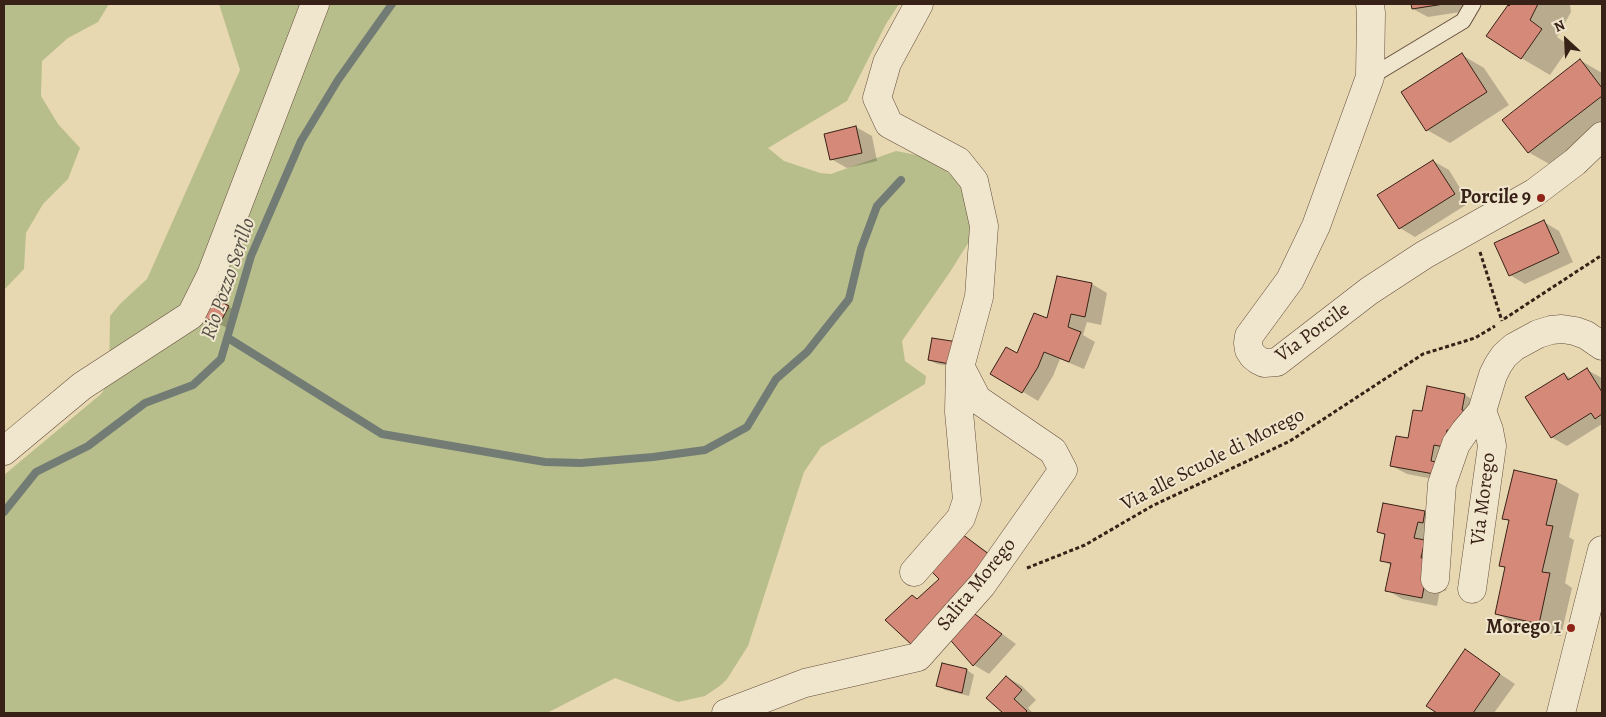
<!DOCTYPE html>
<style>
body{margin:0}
#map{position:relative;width:1606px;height:717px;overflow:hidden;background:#e8d8b2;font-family:Alegreya,serif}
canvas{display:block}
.frame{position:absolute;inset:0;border:5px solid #382116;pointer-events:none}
.north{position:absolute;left:1541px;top:15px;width:50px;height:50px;-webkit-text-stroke:4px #f0e6cd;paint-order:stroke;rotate:335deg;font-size:14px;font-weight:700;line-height:20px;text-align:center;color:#382116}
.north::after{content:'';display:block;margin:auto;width:18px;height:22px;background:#382116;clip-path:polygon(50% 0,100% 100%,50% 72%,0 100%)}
</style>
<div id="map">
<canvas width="1606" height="717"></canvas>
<div class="frame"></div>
<div class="north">N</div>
</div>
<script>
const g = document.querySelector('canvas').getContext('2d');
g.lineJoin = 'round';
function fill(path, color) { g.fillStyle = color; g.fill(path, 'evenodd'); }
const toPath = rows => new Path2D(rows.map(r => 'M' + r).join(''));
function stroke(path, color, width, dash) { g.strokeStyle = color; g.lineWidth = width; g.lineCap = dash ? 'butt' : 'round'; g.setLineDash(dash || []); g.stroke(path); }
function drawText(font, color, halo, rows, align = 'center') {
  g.font = font + ' Alegreya,serif'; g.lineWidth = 4; g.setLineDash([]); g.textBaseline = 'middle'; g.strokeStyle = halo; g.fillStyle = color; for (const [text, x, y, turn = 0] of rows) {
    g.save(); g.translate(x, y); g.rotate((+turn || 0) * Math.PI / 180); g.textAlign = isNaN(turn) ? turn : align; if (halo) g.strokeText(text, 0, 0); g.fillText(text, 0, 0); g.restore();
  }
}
fill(toPath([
 [4,4,109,4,98,22,68,38,42,61,41,96,58,124,80,148,68,179,43,204,26,233,24,269,4,290],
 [219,4,899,4,886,24,847,101,768,148,784,161,820,173,831,174,896,151,922,156,943,168,962,185,970,209,970,240,950,272,902,341,905,361,926,376,925,384,821,447,804,472,748,646,727,679,721,685,705,696,678,702,615,678,547,713,4,713,4,475,101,394,109,382,110,316,120,304,147,279,240,70]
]), '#b8be8b');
fill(toPath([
 [1412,4,1466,4,1467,11,1428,17,1413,9],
 [1512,4,1570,4,1571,12,1557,37,1570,46,1550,75,1521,58,1510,8],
 [1462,55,1484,68,1509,105,1450,143,1427,130,1403,93],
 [1580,60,1602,73,1602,126,1551,165,1528,152],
 [856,127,872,136,877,161,847,168,831,159],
 [1433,161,1449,170,1469,203,1415,237,1400,228],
 [1544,222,1559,231,1573,262,1525,284,1510,275],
 [1058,277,1092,284,1107,293,1101,325,1087,322,1083,335,1095,342,1084,369,1060,359,1053,376,1038,401,992,373,1017,355,1048,320],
 [229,307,236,311,227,328,212,320],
 [933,339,962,368,937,364,929,360],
 [1587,370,1602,378,1602,424,1567,446,1551,437,1564,374,1572,379],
 [1428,388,1465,395,1480,404,1449,482,1407,474,1392,466,1409,439,1423,413],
 [1556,481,1579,494,1569,537,1574,540,1565,583,1572,588,1561,636,1518,626,1496,613,1506,569,1501,565,1510,522,1504,518],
 [1384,504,1425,512,1440,521,1448,581,1446,591,1440,590,1437,606,1402,599,1387,590,1392,566,1382,560,1386,536,1379,532],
 [958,533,973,542,1009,567,975,614,1016,644,989,674,974,665,918,600,941,579],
 [1466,651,1515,684,1494,713,1439,713,1427,705],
 [943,665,967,670,974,675,969,696,945,690,938,686],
 [1007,677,1022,686,1036,700,1028,708,1033,713,1004,713,988,698]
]), '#0003');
stroke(toPath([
 [228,338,382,434,545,462,581,463,653,457,705,450,747,427,776,379,807,352,849,299,861,249,877,206,901,180],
 [4,512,36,472,88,446,145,403,193,385,221,359,251,256,301,141,338,80,392,4]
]), '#727c75', 8);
const building = toPath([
 [1411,4,1444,4,1412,9,1411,4],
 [1511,4,1538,4,1530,20,1542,29,1521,59,1486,36,1508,5,1509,6,1511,4],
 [1462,53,1487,92,1426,131,1401,92,1462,53],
 [1580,59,1602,88,1602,96,1528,153,1502,120,1580,59],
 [856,126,862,153,830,160,824,134,856,126],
 [1433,160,1455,194,1399,229,1377,195,1433,160],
 [1544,220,1559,253,1509,276,1494,243,1544,220],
 [1057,276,1092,283,1085,317,1071,314,1068,327,1081,332,1069,362,1044,352,1038,367,1022,393,990,374,1006,347,1017,353,1034,313,1047,318,1057,276],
 [213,297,229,306,219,325,203,317,213,297],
 [932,338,958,342,955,365,928,360,932,338],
 [1587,368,1602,392,1602,414,1595,419,1591,413,1551,438,1525,397,1564,373,1568,380,1587,368],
 [1427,386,1465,394,1462,410,1467,411,1464,423,1455,421,1453,431,1447,430,1444,447,1434,445,1431,461,1436,462,1434,474,1390,466,1396,436,1408,438,1413,410,1422,411,1427,386],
 [1514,470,1557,480,1546,525,1553,526,1542,572,1550,573,1539,624,1495,614,1505,567,1499,566,1509,520,1502,519,1514,470],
 [1383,503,1425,511,1423,523,1418,522,1414,538,1425,540,1421,558,1425,558,1425,582,1422,598,1385,591,1391,563,1380,561,1385,534,1377,532,1383,503],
 [958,531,994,558,913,646,885,620,912,595,917,599,939,579,930,570,958,531],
 [968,609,1002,634,973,666,946,635,968,609],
 [1465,649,1500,674,1473,713,1437,713,1426,706,1465,649],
 [942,663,967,669,962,693,936,686,942,663],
 [1006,676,1022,690,1014,699,1027,711,1025,713,1003,713,986,698,1006,676]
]);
fill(building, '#d58978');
stroke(building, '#382116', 1);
const service = toPath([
 [1370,77,1463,21,1473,4]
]);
const minor = toPath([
 [4,451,82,386,191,315,211,275,315,4],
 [914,572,961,518,967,500,959,412,960,367,979,297,984,226,974,181,958,161,889,124,877,98,887,63,919,4],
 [1435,579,1442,484,1456,444,1465,431,1482,411],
 [1472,589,1492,446,1489,430,1482,411,1493,375,1498,365,1504,356,1514,347,1538,334,1551,330,1562,329,1575,331,1586,335,1602,346],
 [726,713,805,683,918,657,982,585,1063,470,1053,451,977,399,961,368]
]);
const tertiary = toPath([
 [1370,4,1371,13,1370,77,1316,226,1290,280,1249,336,1248,343,1249,350,1253,356,1258,360,1264,363,1277,362,1369,291,1424,255,1534,193,1575,162,1602,136],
 [1561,713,1602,550]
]);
stroke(service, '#644f3d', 17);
stroke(minor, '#644f3d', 29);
stroke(tertiary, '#644f3d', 29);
stroke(toPath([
 [1480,252,1502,321],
 [1504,319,1602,255],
 [1027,568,1085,545,1152,506,1290,441,1423,354,1475,338,1495,326]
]), '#382116', 3, [4, 2.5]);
stroke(service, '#f0e6cd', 15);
stroke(minor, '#f0e6cd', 28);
stroke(tertiary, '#f0e6cd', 28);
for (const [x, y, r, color] of [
 [1541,198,5,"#8f2418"],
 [1571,628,5,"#8f2418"]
]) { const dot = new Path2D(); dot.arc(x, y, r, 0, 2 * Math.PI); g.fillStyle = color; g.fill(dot); stroke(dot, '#f0e6cd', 2); }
drawText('bold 20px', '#382116', '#f0e6cd', [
 ["Porcile 9",1531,198],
 ["Morego 1",1561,628]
], 'right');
drawText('20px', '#382116', '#f0e6cd', [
 ["Via Porcile",1313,333,-36],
 ["Via alle Scuole di Morego",1213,460,-27],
 ["Via Morego",1484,499,-83],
 ["Salita Morego",977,585,-51]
]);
drawText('italic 21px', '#554e45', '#f0e6cd', [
 ["Rio Pozzo Serillo",229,279,-71]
]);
</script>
